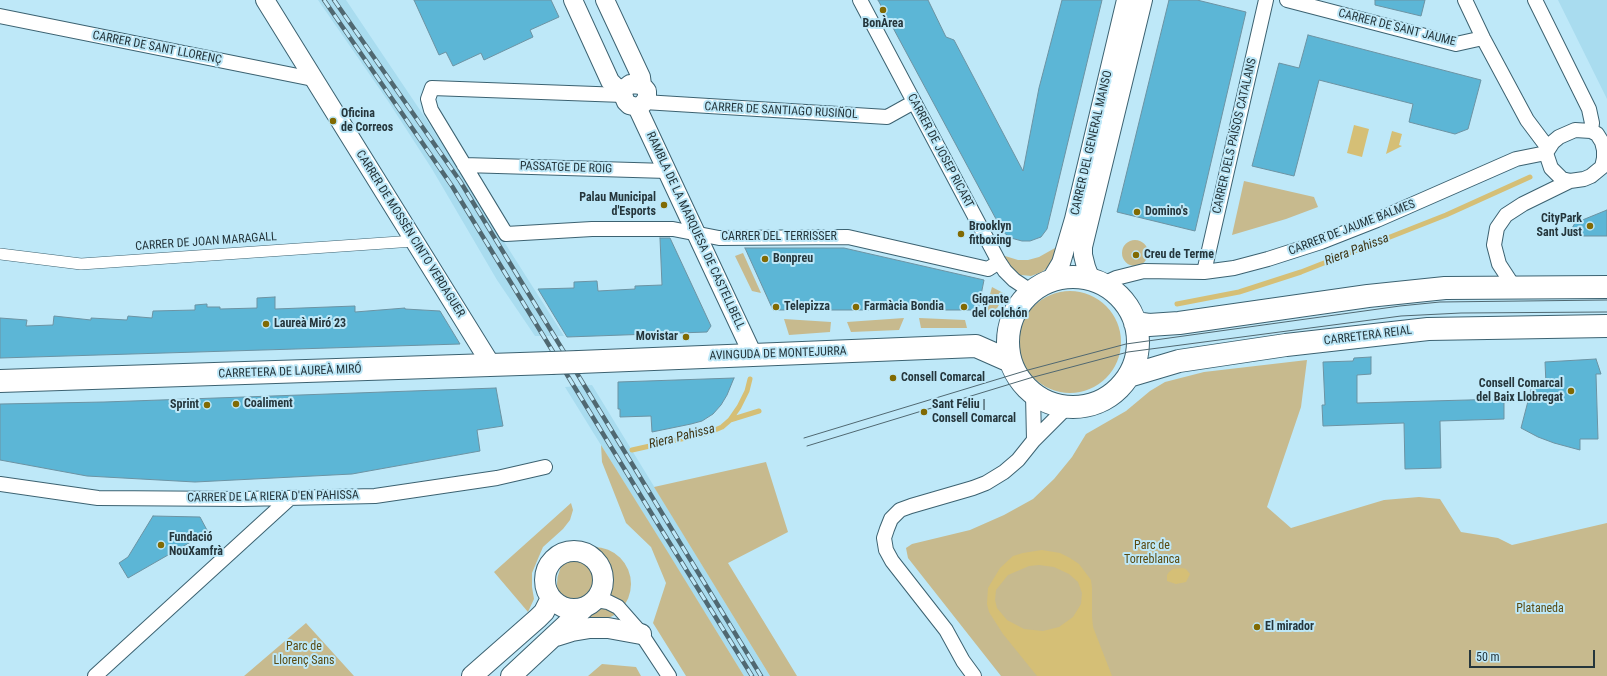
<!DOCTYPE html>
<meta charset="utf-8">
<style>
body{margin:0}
#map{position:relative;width:1607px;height:676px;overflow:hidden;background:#bee8f8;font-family:"Roboto Condensed",sans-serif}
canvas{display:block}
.scale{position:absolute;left:1469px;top:650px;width:126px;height:18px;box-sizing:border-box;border:2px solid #25363c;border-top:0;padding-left:5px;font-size:12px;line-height:14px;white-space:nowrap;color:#25363c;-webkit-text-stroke:3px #bee8f8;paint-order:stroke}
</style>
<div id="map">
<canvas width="1607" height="676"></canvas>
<div class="scale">50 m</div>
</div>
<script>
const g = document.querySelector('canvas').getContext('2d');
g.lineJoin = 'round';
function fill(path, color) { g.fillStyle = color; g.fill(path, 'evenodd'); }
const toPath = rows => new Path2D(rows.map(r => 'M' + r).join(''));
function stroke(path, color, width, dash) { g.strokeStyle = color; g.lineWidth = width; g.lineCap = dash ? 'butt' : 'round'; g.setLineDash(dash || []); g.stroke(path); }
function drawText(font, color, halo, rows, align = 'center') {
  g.font = font + ' "Roboto Condensed",sans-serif'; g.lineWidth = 4; g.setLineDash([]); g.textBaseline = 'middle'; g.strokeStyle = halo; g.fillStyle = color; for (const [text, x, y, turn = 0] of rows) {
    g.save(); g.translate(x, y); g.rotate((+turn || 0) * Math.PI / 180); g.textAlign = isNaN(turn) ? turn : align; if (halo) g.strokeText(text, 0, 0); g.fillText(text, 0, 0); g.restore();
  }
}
fill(toPath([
 [318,0,346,0,426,119,564,336,535,336,497,280,432,169,388,101],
 [1558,0,1607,0,1607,99],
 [592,385,770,676,744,676,565,387]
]), '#a9dcef');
fill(toPath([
 [1244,181,1314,197,1318,207,1286,219,1232,235],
 '1122 253a13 13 0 1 1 26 0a13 13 0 1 1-26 0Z',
 [1055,248,1057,249,1055,257,1050,265,1042,272,1031,276,1021,275,1012,270,1003,256,1005,256,1018,260,1028,260,1039,257],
 [743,253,761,293,752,291,735,256],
 [992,287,1005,294,991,319,985,313],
 '1019 342a51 51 0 1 1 102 0a51 51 0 1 1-102 0Z',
 [904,318,899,330,851,332,847,322],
 [919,318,965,320,967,328,921,328],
 [784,319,831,322,830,332,789,335],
 [1307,360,1301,407,1267,507,1291,528,1384,500,1419,497,1440,499,1461,532,1498,538,1512,545,1607,523,1607,676,1001,676,908,558,906,548,912,544,970,530,1004,515,1033,499,1054,479,1072,457,1086,434,1126,411,1150,391,1165,382,1204,372],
 [601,445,669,554,744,676,686,676,653,623,666,583,651,547,626,523,602,462],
 [766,462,788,532,728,563,797,676,770,676,654,487],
 [571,503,573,510,570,520,563,529,543,547,537,561,532,573,532,587,534,599,528,612,494,572],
 '557 584a37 37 0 1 1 74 0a37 37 0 1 1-74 0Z',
 [306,623,354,676,244,676],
 [602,664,636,667,641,676,588,676]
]), '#c7ba8e');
fill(toPath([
 [1354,125,1369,129,1362,157,1347,153],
 [1392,131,1402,134,1399,145,1402,146,1386,154],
 [1042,550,1060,553,1070,558,1079,564,1091,580,1092,588,1092,617,1093,627,1112,676,1037,676,1003,634,989,612,987,604,988,588,1000,568,1013,556,1023,553],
 [1039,565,1054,567,1069,574,1078,582,1082,593,1081,604,1073,617,1059,627,1043,631,1024,629,1007,620,997,608,995,600,996,590,1008,575,1029,566],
 [1182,568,1186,569,1190,574,1186,582,1176,584,1167,581,1167,575,1169,572,1173,569]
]), '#d5bf76');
stroke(toPath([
 [1177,304,1239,292,1301,272,1446,215,1530,177],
 [730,420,759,411],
 [632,450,708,433,722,427,730,420,739,407,747,391,750,379]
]), '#d5bf76', 5);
const building = toPath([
 [414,0,551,0,559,17,530,30,533,37,484,60,481,53,453,66,446,52,439,55,414,0],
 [878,0,928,0,946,37,954,40,1023,171,1039,88,1062,0,1102,0,1047,229,1041,237,1030,241,1022,241,1011,238,1003,232,878,0],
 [1169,0,1197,0,1246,12,1195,231,1117,212,1169,0],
 [1375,0,1425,0,1421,16,1375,5,1375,0],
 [1308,35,1481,80,1468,129,1455,134,1409,122,1413,104,1319,80,1294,176,1252,166,1279,63,1299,68,1308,35],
 [1607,210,1607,236,1576,236,1571,230,1575,223,1607,210],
 [660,238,670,238,711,326,707,332,567,337,538,289,574,288,574,282,597,281,598,291,635,289,635,286,662,285,660,238],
 [745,248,844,248,984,280,978,310,773,310,745,248],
 [275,297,275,309,355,306,355,312,405,308,405,309,440,311,460,344,0,358,0,318,27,320,26,326,53,325,54,316,91,320,91,318,127,320,128,316,152,318,153,311,195,310,195,305,207,304,207,307,220,307,220,309,257,308,257,298,275,297],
 [1371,357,1371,374,1357,375,1357,403,1504,399,1504,419,1440,421,1441,468,1405,469,1404,423,1323,426,1322,405,1325,405,1323,362,1353,361,1354,358,1371,357],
 [1596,359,1601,374,1596,374,1598,439,1580,439,1580,450,1554,443,1538,437,1521,428,1533,382,1546,384,1545,362,1596,359],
 [734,378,727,395,721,405,713,414,702,421,691,424,652,432,651,416,620,417,620,409,618,409,618,382,734,378],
 [496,388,503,426,477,430,480,451,352,474,195,482,87,476,0,460,0,404,104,402,496,388],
 [153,516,200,517,208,532,128,578,119,563,128,557,153,516]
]);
fill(building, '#5cb6d6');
stroke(building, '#6c93a3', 1);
const pedestrian = toPath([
 [0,254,81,264,414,241]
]);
const minor = toPath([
 [860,0,999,262,1005,271,1014,280,1032,292],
 [1287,0,1456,44,1483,38],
 [1465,0,1483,38,1527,120,1548,148],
 [1535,0,1589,109,1592,123,1591,131],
 [0,16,313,79],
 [623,95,432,88,428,99,431,110,506,234,592,229,673,229,719,238,848,237,988,269,999,262],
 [644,102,887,117,914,102],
 [1575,130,1591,131,1597,134,1602,142,1604,150,1604,158,1602,167,1591,176,1584,179,1570,181,1562,179,1551,168,1546,153,1553,142,1559,137,1575,130],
 [464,165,667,171],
 [1204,272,1266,0],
 [1103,284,1116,278,1144,271,1204,272,1234,268,1268,259,1321,242,1377,220,1516,159,1546,153],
 [1514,287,1499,264,1494,245,1497,228,1506,215,1523,204,1570,181],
 [1033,394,1034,440],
 [0,484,98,498,242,499,375,496,497,478,545,467],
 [596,600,608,602,618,607,640,632,669,676],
 [95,676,290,498],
 [974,676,963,661,946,630,892,561,886,550,884,538,887,529,891,519,900,510,911,506,973,488,986,483,1004,472,1018,460,1034,440,1068,406]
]);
const tertiary = toPath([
 [265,0,492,366],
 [573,0,610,81,616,87,624,90],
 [605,0,641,77,642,85,647,91,647,98,642,105,637,107,629,105,626,102,623,95,625,88,630,84,642,85],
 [637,107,753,355],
 [1091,280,1086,267,1083,255,1083,247,1143,0],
 [1049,283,1061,263,1074,219,1126,0]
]);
const secondary = toPath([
 '545 580a29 29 0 1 1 58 0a29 29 0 1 1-58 0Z',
 [556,636,572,631,590,628,608,628,641,634],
 [472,676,538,618,544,612,551,598],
 [511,676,584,608]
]);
const primary = toPath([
 '1008 342a65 65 0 1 1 130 0a65 65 0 1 1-130 0Z',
 [1135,323,1149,325,1179,323,1368,296,1445,288,1607,287],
 [579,362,976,346,1010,361],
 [1132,375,1179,361,1286,345,1428,329,1607,326],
 [0,381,551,363]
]);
stroke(pedestrian, '#3c6271', 12);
stroke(minor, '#3c6271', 16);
stroke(tertiary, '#3c6271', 20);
stroke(secondary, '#3c6271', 22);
stroke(primary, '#3c6271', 24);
stroke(pedestrian, '#fff', 11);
stroke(minor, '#fff', 14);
stroke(tertiary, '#fff', 18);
stroke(secondary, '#fff', 20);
stroke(primary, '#fff', 22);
stroke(toPath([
 [804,438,1028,370,1126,344,1400,306,1440,302,1607,300],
 [807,446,1030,378,1128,352,1401,316,1461,313,1607,312]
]), '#506871', 1);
const rail = toPath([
 [324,0,452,186,661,529,752,676],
 [334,0,460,181,761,676]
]);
stroke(rail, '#506871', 4.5);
stroke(rail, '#bee8f8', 3, [9]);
const primaryBridge = toPath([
 [551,363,579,362]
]);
stroke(primaryBridge, '#3c6271', 24, []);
stroke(primaryBridge, '#fff', 22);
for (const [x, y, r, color] of [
 [883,10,4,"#816a03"],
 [333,121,4,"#816a03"],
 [664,205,4,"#816a03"],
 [1137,212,4,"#816a03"],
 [1590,226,4,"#816a03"],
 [961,234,4,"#816a03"],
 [1136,255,4,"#816a03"],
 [765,259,4,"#816a03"],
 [776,307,4,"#816a03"],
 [856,307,4,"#816a03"],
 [964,307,4,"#816a03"],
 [266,324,4,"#816a03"],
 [686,337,4,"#816a03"],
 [893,378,4,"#816a03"],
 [1571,391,4,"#816a03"],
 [236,404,4,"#816a03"],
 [207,405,4,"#816a03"],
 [924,412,4,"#816a03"],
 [161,545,4,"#816a03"],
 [1257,627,4,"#816a03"]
]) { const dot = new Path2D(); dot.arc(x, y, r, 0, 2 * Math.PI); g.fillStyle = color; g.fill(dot); stroke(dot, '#bee8f8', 1.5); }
drawText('bold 12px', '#25363c', '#bee8f8', [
 ["BonÀrea",883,24,"center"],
 ["Oficina",341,114],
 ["de Correos",341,128],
 ["Palau Municipal",656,198,"right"],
 ["d'Esports",656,212,"right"],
 ["Domino's",1145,212],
 ["CityPark",1582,219,"right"],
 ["Sant Just",1582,233,"right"],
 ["Brooklyn",969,227],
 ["fitboxing",969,241],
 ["Creu de Terme",1144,255],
 ["Bonpreu",773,259],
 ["Gigante",972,300],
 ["del colchón",972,314],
 ["Telepizza",784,307],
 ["Farmàcia Bondia",864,307],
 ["Laureà Miró 23",274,324],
 ["Movistar",678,337,"right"],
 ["Consell Comarcal",901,378],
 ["Consell Comarcal",1563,384,"right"],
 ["del Baix Llobregat",1563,398,"right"],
 ["Coaliment",244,404],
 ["Sprint",199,405,"right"],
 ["Sant Feliu |",932,405],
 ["Consell Comarcal",932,419],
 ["Fundació",169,538],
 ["NouXamfrà",169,552],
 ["El mirador",1265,627]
], 'left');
drawText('12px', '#25363c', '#bee8f8', [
 ["CARRER DE SANT JAUME",1397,28,14],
 ["CARRER DE SANT LLORENÇ",157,48,11],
 ["CARRER DE SANTIAGO RUSIÑOL",781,111,3],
 ["CARRER DELS PAÏSOS CATALANS",1235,136,-77],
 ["CARRER DEL GENERAL MANSO",1092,143,-77],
 ["CARRER DE JOSEP RICART",940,151,62],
 ["PASSATGE DE ROIG",566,168,2],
 ["CARRER DE JAUME BALMES",1352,228,-21],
 ["RAMBLA DE LA MARQUESA DE CASTELLBELL",695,231,65],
 ["CARRER DE MOSSÈN CINTO VERDAGUER",410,234,58],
 ["CARRER DEL TERRISSER",779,237],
 ["CARRER DE JOAN MARAGALL",206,242,-4],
 ["CARRETERA REIAL",1368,336,-7],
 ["AVINGUDA DE MONTEJURRA",778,354,-2],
 ["CARRETERA DE LAUREÀ MIRÓ",290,372,-2],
 ["CARRER DE LA RIERA D'EN PAHISSA",273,497,-1]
]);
drawText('12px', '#594a11', '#bee8f8', [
 ["Parc de",1152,546],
 ["Torreblanca",1152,560],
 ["Plataneda",1540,609],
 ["Parc de",304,647],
 ["Llorenç Sans",304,661]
]);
drawText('italic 13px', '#403716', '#bee8f8', [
 ["Riera Pahissa",1357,250,-21],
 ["Riera Pahissa",682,437,-14]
]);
</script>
